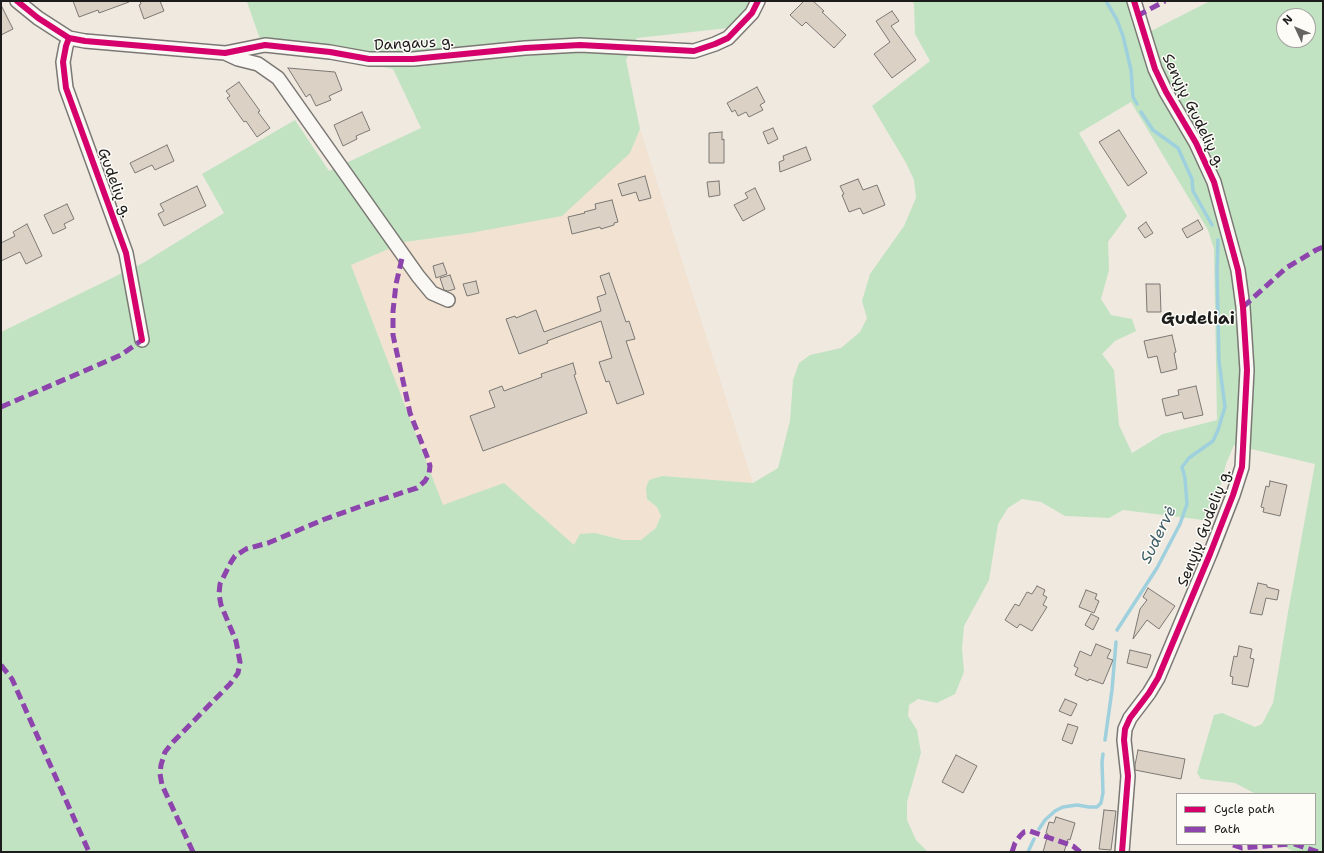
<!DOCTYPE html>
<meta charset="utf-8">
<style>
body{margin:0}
#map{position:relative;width:1324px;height:853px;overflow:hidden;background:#f0e9e0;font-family:"Shantell Sans",sans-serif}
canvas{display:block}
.frame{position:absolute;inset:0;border:2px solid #1c1c1c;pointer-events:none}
.legend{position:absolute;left:1176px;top:793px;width:140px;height:52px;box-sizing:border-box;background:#fdfcf7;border:1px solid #a3a29f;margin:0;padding:5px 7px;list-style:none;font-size:12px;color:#1c1c1c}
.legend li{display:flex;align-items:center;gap:8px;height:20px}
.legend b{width:20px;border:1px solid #a3a29f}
.north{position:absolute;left:1276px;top:8px;width:40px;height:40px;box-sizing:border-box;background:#fdfcf7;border:1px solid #a3a29f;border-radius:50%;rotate:314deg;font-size:11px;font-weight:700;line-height:16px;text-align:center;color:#1c1c1c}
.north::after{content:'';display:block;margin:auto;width:14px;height:18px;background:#666461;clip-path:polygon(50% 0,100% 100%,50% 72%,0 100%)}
</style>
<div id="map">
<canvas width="1324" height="853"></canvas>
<div class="frame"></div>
<ul class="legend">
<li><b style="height:5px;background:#d6006c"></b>Cycle path</li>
<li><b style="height:5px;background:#8e44ad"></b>Path</li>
</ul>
<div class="north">N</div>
</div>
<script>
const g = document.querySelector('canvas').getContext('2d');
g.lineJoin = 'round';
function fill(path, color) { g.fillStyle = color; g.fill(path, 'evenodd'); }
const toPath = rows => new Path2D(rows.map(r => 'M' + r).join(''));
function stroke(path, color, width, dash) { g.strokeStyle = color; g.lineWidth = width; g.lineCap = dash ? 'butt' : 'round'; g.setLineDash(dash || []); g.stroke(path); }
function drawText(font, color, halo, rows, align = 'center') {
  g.font = font + ' "Shantell Sans",sans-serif'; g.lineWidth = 3; g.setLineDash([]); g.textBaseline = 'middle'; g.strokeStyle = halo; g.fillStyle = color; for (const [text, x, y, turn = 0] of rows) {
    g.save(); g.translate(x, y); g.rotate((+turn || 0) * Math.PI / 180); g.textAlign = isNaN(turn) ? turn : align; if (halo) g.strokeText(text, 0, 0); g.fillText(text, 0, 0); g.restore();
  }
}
fill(toPath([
 [640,129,753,483,662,476,649,480,647,499,657,507,661,516,656,528,641,540,623,540,595,533,574,546,504,483,443,506,351,265,405,242,470,233,630,153]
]), '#f1e2d1');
fill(toPath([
 [249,1,754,1,753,7,728,28,637,38,626,60,640,129,630,153,562,216,470,233,405,242,351,265,443,505,504,483,574,545,580,534,595,533,623,540,641,540,656,528,661,516,657,507,647,499,646,488,649,480,662,476,753,483,778,468,790,421,793,380,799,363,810,355,841,348,860,332,867,318,862,301,870,274,904,226,916,198,914,180,906,163,872,106,930,61,915,34,914,4,912,1,1140,1,1149,32,1210,1,1323,1,1323,852,1293,852,1293,851,1278,844,1315,844,1315,794,1256,794,1235,783,1201,779,1197,773,1214,715,1222,713,1255,727,1262,724,1273,703,1288,612,1315,464,1234,445,1226,464,1211,521,1123,510,1109,518,1065,516,1041,502,1022,499,1008,508,998,524,989,580,964,626,962,648,964,672,955,694,937,703,918,699,909,705,908,716,917,730,921,753,907,802,907,820,916,840,928,852,1,852,1,332,143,263,224,213,202,174,295,120,329,171,421,128,393,69,261,42,247,2],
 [1284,16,1308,16,1308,40,1284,40],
 [1131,102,1208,230,1214,249,1217,420,1163,434,1132,453,1119,425,1114,370,1102,354,1115,341,1136,331,1132,319,1111,315,1101,299,1109,270,1108,242,1127,216,1079,133]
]), '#c1e3c2');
stroke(toPath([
 [1106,1,1117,20,1123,36,1131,70,1133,97,1137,104],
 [1141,112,1153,130,1178,148,1192,179,1193,191,1212,225],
 [1117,630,1157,568,1180,524,1187,504,1185,478,1182,467,1189,458,1213,441,1218,430,1225,407,1219,361,1217,271,1218,240],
 [1105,740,1112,690,1116,642],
 [1039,829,1045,820,1055,811,1063,807,1077,805,1089,807,1097,807,1101,803,1103,793,1102,762,1103,754],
 [1028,852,1034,839]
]), '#9fd0dd', 3.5);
const building = toPath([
 [73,1,128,1,129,2,99,13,98,10,79,17,73,1],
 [140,1,160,1,164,11,144,19,139,5,141,4,140,1],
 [804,1,813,1,824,11,822,12,846,35,834,48,806,22,802,26,790,15,804,1],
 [1,5,13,29,1,35,1,5],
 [892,11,899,21,891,26,916,60,892,78,874,54,890,42,876,21,892,11],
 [288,68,335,72,342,90,329,96,331,100,316,106,310,94,306,97,288,68],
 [239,82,260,111,258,112,270,128,257,137,246,121,244,122,227,98,230,96,226,91,239,82],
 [757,87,765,102,760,105,763,110,749,117,746,112,738,116,735,110,732,112,727,103,757,87],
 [362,112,370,130,356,136,357,139,343,146,334,125,362,112],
 [773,128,778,139,768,144,763,132,773,128],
 [1119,130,1147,173,1128,186,1099,142,1119,130],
 [722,132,722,140,724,139,724,163,709,163,709,133,722,132],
 [167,145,174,161,155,170,152,165,135,173,130,163,167,145],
 [806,147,811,160,780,172,779,162,784,160,783,156,806,147],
 [645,176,651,198,639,201,636,192,622,196,618,184,645,176],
 [858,179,863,190,877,185,885,205,863,214,860,208,849,212,842,195,844,194,840,186,858,179],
 [719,181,720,195,709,197,707,182,719,181],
 [197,186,206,206,164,226,158,214,164,211,160,204,197,186],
 [755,188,765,209,743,221,734,205,748,198,745,193,755,188],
 [612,200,618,222,614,223,614,225,601,229,600,227,572,234,568,217,585,213,584,212,596,209,595,204,612,200],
 [67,204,74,219,64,224,66,228,53,234,44,215,67,204],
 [1198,220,1203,229,1187,238,1182,229,1198,220],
 [1146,222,1153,233,1145,238,1138,228,1146,222],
 [27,224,42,256,26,264,20,252,1,261,1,243,15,236,13,232,27,224],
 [443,263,447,274,436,278,433,266,443,263],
 [609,273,626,322,629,321,635,339,626,341,644,394,617,404,609,381,606,382,599,362,612,358,601,321,547,341,548,343,519,354,506,319,515,316,516,318,536,310,544,332,601,311,597,297,606,294,600,276,609,273],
 [450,275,455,289,448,291,444,290,440,278,450,275],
 [476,281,479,293,467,296,463,284,476,281],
 [1146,284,1160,284,1161,312,1147,312,1146,284],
 [1172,335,1176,352,1174,353,1177,369,1161,373,1157,356,1148,358,1144,341,1172,335],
 [573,363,576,374,574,375,587,413,483,451,470,416,495,407,489,391,502,386,504,391,542,377,541,374,573,363],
 [1196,386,1203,415,1184,419,1182,412,1166,416,1162,399,1179,395,1178,390,1196,386],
 [1270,481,1287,485,1280,516,1263,512,1264,508,1261,507,1266,486,1269,487,1270,481],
 [1258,583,1267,585,1267,587,1279,590,1277,600,1266,598,1262,615,1250,613,1258,583],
 [1037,586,1045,590,1043,595,1047,597,1043,605,1047,607,1032,631,1020,624,1017,628,1005,620,1015,604,1019,606,1027,592,1032,594,1037,586],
 [1148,588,1175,606,1159,629,1147,620,1133,639,1140,609,1147,600,1143,597,1148,588],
 [1086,590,1097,594,1095,599,1099,601,1094,613,1079,607,1086,590],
 [1091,614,1099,618,1093,630,1085,625,1091,614],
 [1096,644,1111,650,1107,658,1113,660,1103,684,1089,679,1088,681,1075,675,1078,668,1074,666,1080,651,1091,656,1096,644],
 [1239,646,1252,649,1250,658,1254,659,1248,687,1232,684,1233,677,1230,676,1234,656,1237,657,1239,646],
 [1130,650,1151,655,1147,668,1127,663,1130,650],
 [1065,699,1077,704,1071,716,1059,711,1065,699],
 [1068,724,1078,727,1072,744,1062,740,1068,724],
 [1138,750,1185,759,1181,779,1135,770,1135,765,1138,750],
 [956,755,977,766,963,793,942,782,956,755],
 [1104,810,1116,811,1111,850,1099,849,1104,810],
 [1056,817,1075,823,1070,840,1068,839,1064,852,1043,852,1048,834,1046,833,1049,822,1054,823,1056,817]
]);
fill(building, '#dbd1c5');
stroke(building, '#7b7874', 1);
const minor = toPath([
 [17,1,38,18,69,38,85,41,225,53,265,45,330,52,369,59,413,59,525,48,580,45,694,51,715,44,728,38,752,13,758,1],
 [69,38,66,46,63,62,66,88,126,253,142,340],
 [225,53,238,59,258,64,278,78,418,276,432,293,448,300],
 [1122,852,1128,776,1124,740,1125,729,1130,718,1149,693,1158,678,1210,554,1233,495,1242,467,1247,370,1243,307,1238,270,1214,182,1196,143,1166,92,1155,69,1134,1]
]);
stroke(minor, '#7b7874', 16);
stroke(minor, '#f9f8f5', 13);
stroke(toPath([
 [1137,16,1165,1],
 [1243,307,1286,268,1316,250,1323,247],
 [1,407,121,355,142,340],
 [1,665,12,679,89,852],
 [1294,844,1318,852],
 [1233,845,1242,848,1289,844],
 [193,852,162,785,160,774,161,765,165,752,173,742,230,684,238,673,240,662,236,641,221,605,219,594,220,584,231,562,235,556,246,549,268,543,325,519,370,503,417,488,425,481,429,474,430,466,428,459,410,413,393,335,393,311,396,284,403,254],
 [1012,852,1015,843,1020,836,1024,832,1030,831,1073,846,1080,852]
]), '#8e44ad', 5, [10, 5]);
stroke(toPath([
 [17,1,38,18,69,38,85,41,225,53,265,45,330,52,369,59,413,59,525,48,580,45,694,51,715,44,728,38,752,13,758,1],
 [69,38,66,46,63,62,66,88,126,253,142,340],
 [1122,852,1128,776,1124,740,1125,729,1130,718,1149,693,1158,678,1210,554,1233,495,1242,467,1247,370,1243,307,1238,270,1214,182,1196,143,1166,92,1155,69,1134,1]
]), '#d6006c', 6);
drawText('15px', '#1c1c1c', '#fdfcf7', [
 ["Dangaus g.",414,44,-3],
 ["Senųjų Gudelių g.",1193,111,64],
 ["Gudelių g.",114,183,70],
 ["Senųjų Gudelių g.",1205,528,-69]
]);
drawText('italic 16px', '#426069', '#fdfcf7', [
 ["Sudervė",1159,535,-64]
]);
drawText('bold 17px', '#1c1c1c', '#fdfcf7', [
 ["Gudeliai",1198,320]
]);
</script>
